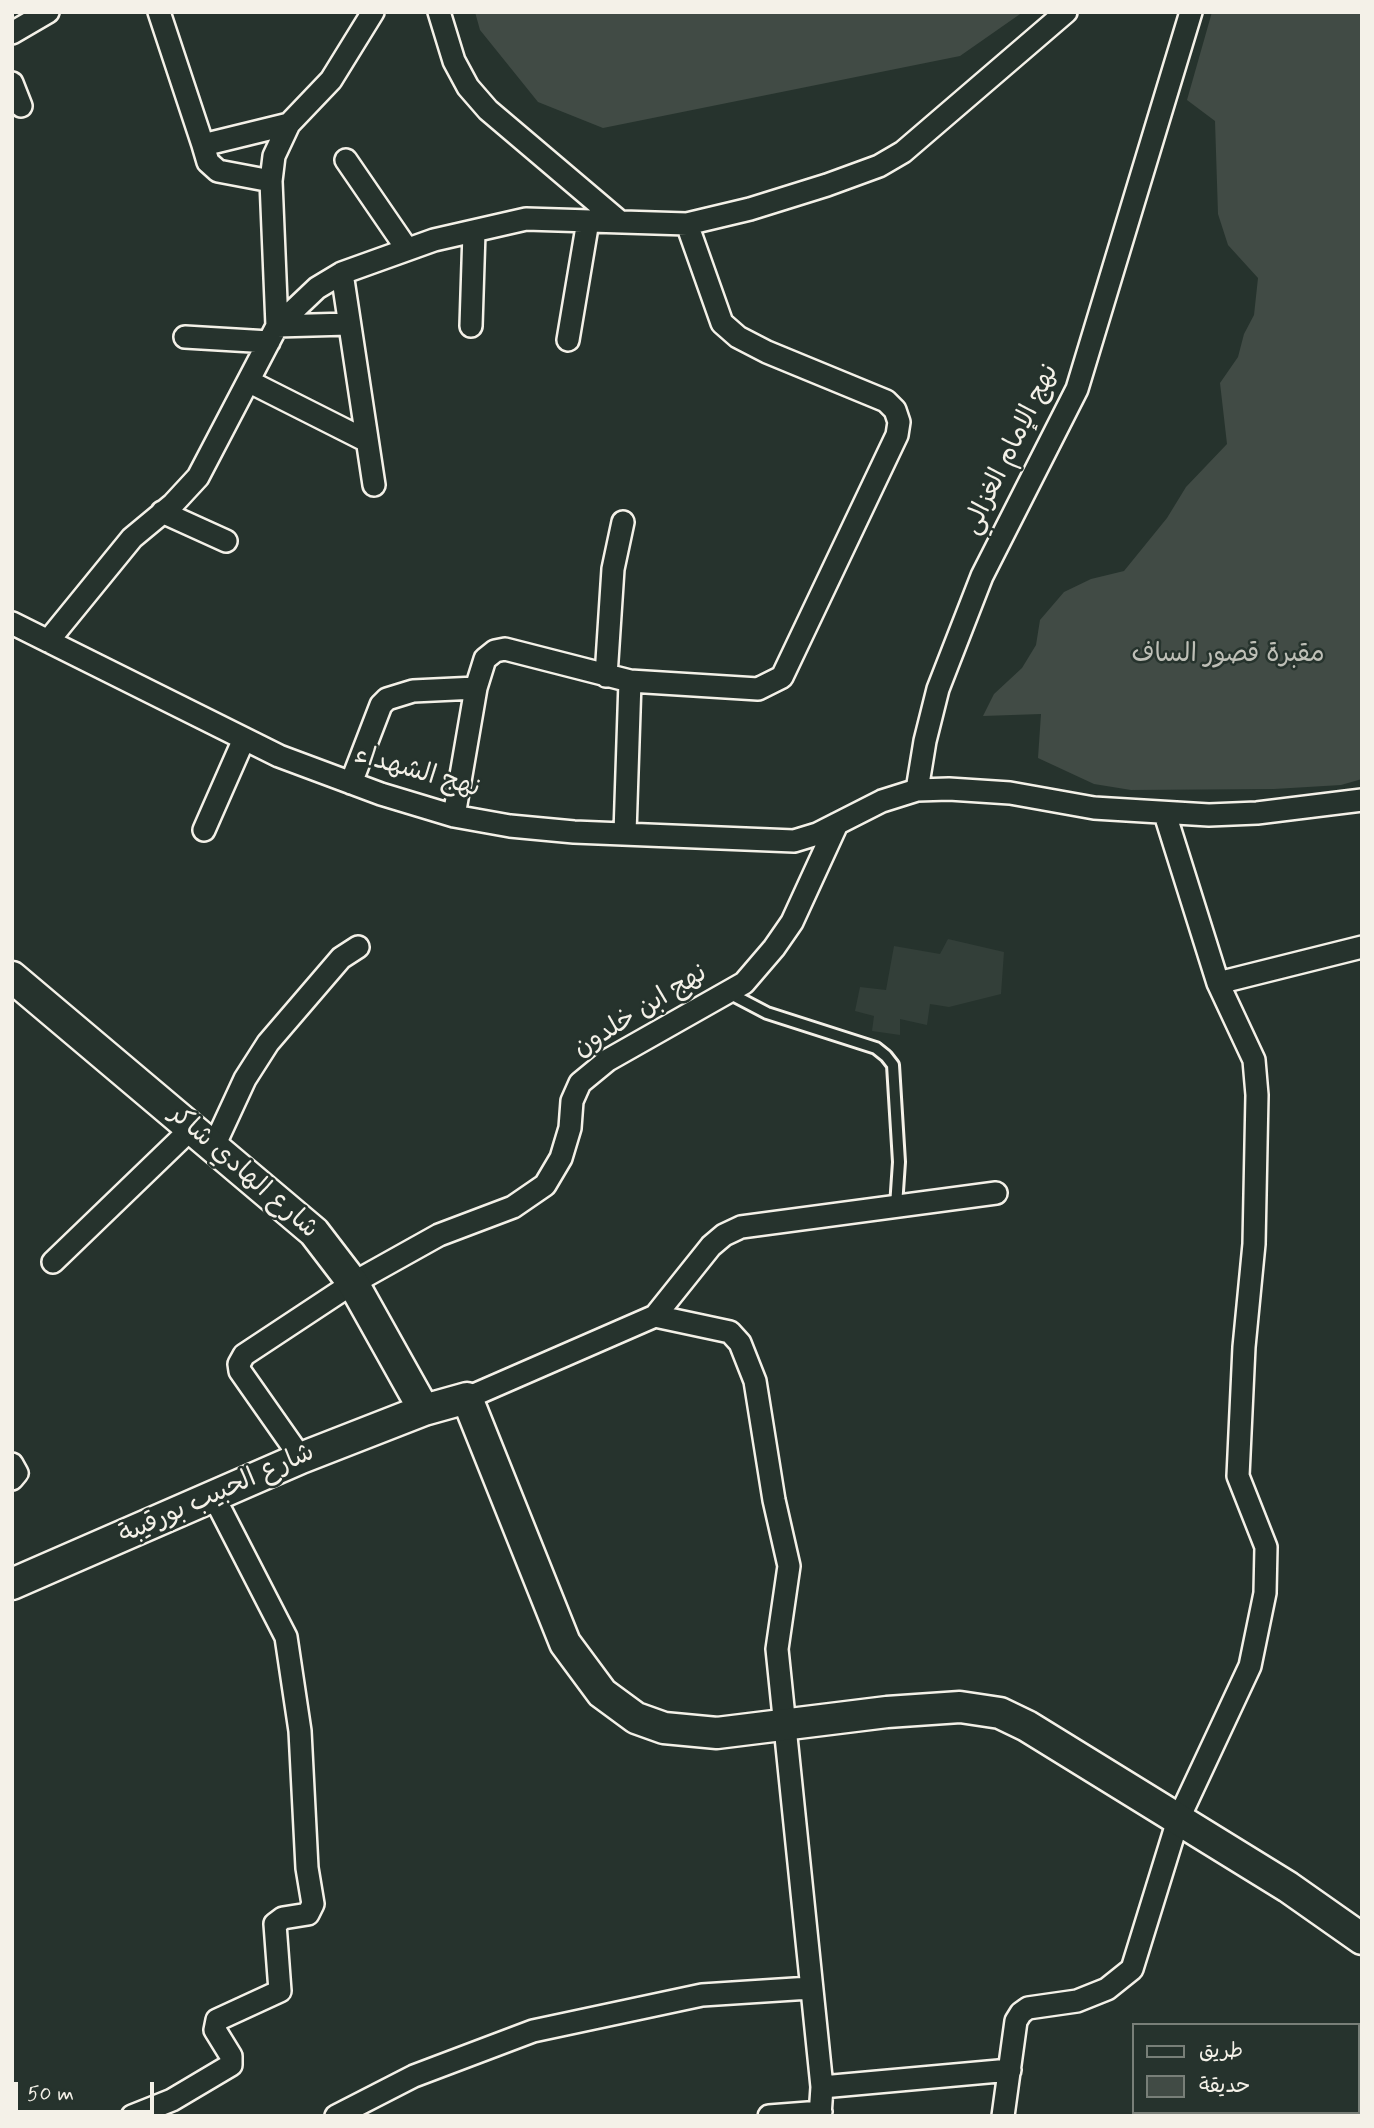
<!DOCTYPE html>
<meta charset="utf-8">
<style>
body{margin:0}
#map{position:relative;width:1374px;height:2128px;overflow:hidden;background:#26332d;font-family:Mynerve,"Playpen Sans Arabic",sans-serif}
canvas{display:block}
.frame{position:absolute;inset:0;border:14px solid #f4f1e8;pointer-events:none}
.legend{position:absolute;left:1132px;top:2023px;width:228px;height:91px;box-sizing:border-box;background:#26332d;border:2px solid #787f78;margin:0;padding:9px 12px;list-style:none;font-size:21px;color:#f4f1e8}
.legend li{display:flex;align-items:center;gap:14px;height:35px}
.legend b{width:35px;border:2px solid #787f78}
.scale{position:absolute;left:14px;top:2082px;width:140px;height:32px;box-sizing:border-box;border:4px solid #f4f1e8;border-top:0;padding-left:9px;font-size:21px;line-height:24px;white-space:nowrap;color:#f4f1e8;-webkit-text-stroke:5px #26332d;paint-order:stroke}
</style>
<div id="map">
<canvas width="1374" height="2128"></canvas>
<div class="frame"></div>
<ul class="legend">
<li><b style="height:9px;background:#26332d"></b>طريق</li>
<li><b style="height:19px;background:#414b45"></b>حديقة</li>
</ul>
<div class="scale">50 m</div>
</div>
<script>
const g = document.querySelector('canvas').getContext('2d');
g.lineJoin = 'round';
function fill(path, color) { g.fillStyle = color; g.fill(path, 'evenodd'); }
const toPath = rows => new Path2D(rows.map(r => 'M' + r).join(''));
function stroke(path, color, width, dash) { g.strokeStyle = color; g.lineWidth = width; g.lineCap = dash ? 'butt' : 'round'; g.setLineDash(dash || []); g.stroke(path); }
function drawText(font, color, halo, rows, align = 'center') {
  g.font = font + ' Mynerve,"Playpen Sans Arabic",sans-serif'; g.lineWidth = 5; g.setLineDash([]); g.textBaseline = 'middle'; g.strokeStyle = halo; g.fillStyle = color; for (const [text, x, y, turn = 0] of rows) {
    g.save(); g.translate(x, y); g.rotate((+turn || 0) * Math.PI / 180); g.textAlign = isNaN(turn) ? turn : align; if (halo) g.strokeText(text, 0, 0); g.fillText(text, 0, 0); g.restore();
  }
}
fill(toPath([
 [948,939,1004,952,1001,994,949,1007,930,1004,927,1025,900,1019,900,1035,872,1031,874,1016,855,1011,860,987,886,990,894,946,940,954]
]), '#333f39');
fill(toPath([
 [475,12,1023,12,960,56,603,128,538,102,480,30],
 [1212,12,1362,12,1362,779,1341,785,1274,789,1131,790,1094,784,1038,758,1041,714,983,716,994,694,1022,668,1036,645,1040,620,1064,592,1091,579,1124,571,1167,518,1186,487,1227,444,1220,383,1238,357,1244,334,1254,315,1258,278,1228,245,1218,214,1215,121,1187,100]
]), '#414b45');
const lane = toPath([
 [727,992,767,1013,876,1048,886,1056,893,1065,899,1162,896,1206]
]);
const street = toPath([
 [159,12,203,145,289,124],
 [439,12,454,61,468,87,488,110,620,222],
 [12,33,48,12],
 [12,83,21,106],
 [203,145,208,162,218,171,271,181],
 [346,160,407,249],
 [342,273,374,485],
 [348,324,277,326,271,181,274,156,289,124,331,80,373,12],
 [471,326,474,232],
 [185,337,269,342],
 [568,340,588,221],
 [250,382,365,440],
 [162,512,226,541],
 [12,623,279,756,381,794,454,816,510,826,574,832,794,841,817,834,882,801,917,790,949,789,1010,793,1094,808,1209,815,1257,813,1362,800],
 [48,641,132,538,173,504,198,477,277,326,317,288,342,273,434,240,526,219,687,224,750,209,827,185,879,166,903,152,1066,12],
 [606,676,613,569,623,522],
 [630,681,758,689,782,677,897,435,899,422,895,410,886,401,767,352,738,337,722,323,687,224],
 [351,783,381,705,387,699,413,691,476,688],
 [917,790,925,741,938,689,982,576,1077,389,1191,12],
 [454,816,476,688,485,659,495,651,505,649,630,681,625,833],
 [204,830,244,739],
 [1218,983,1362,947],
 [214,1146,245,1079,268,1043,341,958,358,947],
 [53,1262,192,1128],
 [655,1316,730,1332,740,1343,755,1381,774,1500,789,1566,777,1649,822,2087,820,2116],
 [467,1398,655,1316,711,1246,724,1235,741,1227,996,1193],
 [301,1458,240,1371,239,1364,244,1355,353,1283,439,1235,513,1207,545,1185,561,1158,570,1128,572,1101,580,1083,608,1060,744,983,774,948,792,922,837,824],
 [12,1464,17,1473,12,1479],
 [822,2087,1010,2070],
 [132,2116,172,2100,231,2065,231,2056,215,2030,217,2020,280,1991,275,1924,283,1918,308,1914,313,1904,307,1868,300,1731,286,1637,213,1495],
 [336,2116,414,2076,533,2031,702,1995,810,1988],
 [769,2116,821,2112],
 [1003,2116,1016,2021,1021,2013,1028,2008,1077,2001,1107,1989,1132,1969,1178,1820,1250,1666,1265,1593,1266,1547,1238,1476,1244,1347,1254,1244,1257,1095,1254,1060,1218,983,1165,814]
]);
const secondary = toPath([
 [12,977,314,1232,353,1283,424,1410],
 [12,1584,301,1458,424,1410,467,1398,565,1643,602,1693,636,1718,664,1728,717,1733,887,1712,960,1707,1000,1713,1027,1726,1288,1887,1362,1939]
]);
stroke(lane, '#f4f1e8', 16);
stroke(street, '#f4f1e8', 26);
stroke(secondary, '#f4f1e8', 35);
stroke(lane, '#26332d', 10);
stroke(street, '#26332d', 21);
stroke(secondary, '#26332d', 30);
drawText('26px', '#f4f1e8', '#26332d', [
 ["نهج الإمام الغزالي",1012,450,-64],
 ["نهج الشهداء",417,773,16],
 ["نهج ابن خلدون",641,1012,-32],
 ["شارع الهادي شاكر",243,1173,41],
 ["شارع الحبيب بورقيبة",217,1495,-24]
]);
drawText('26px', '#bebfb7', '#26332d', [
 ["مقبرة قصور الساف",1228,656]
]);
</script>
